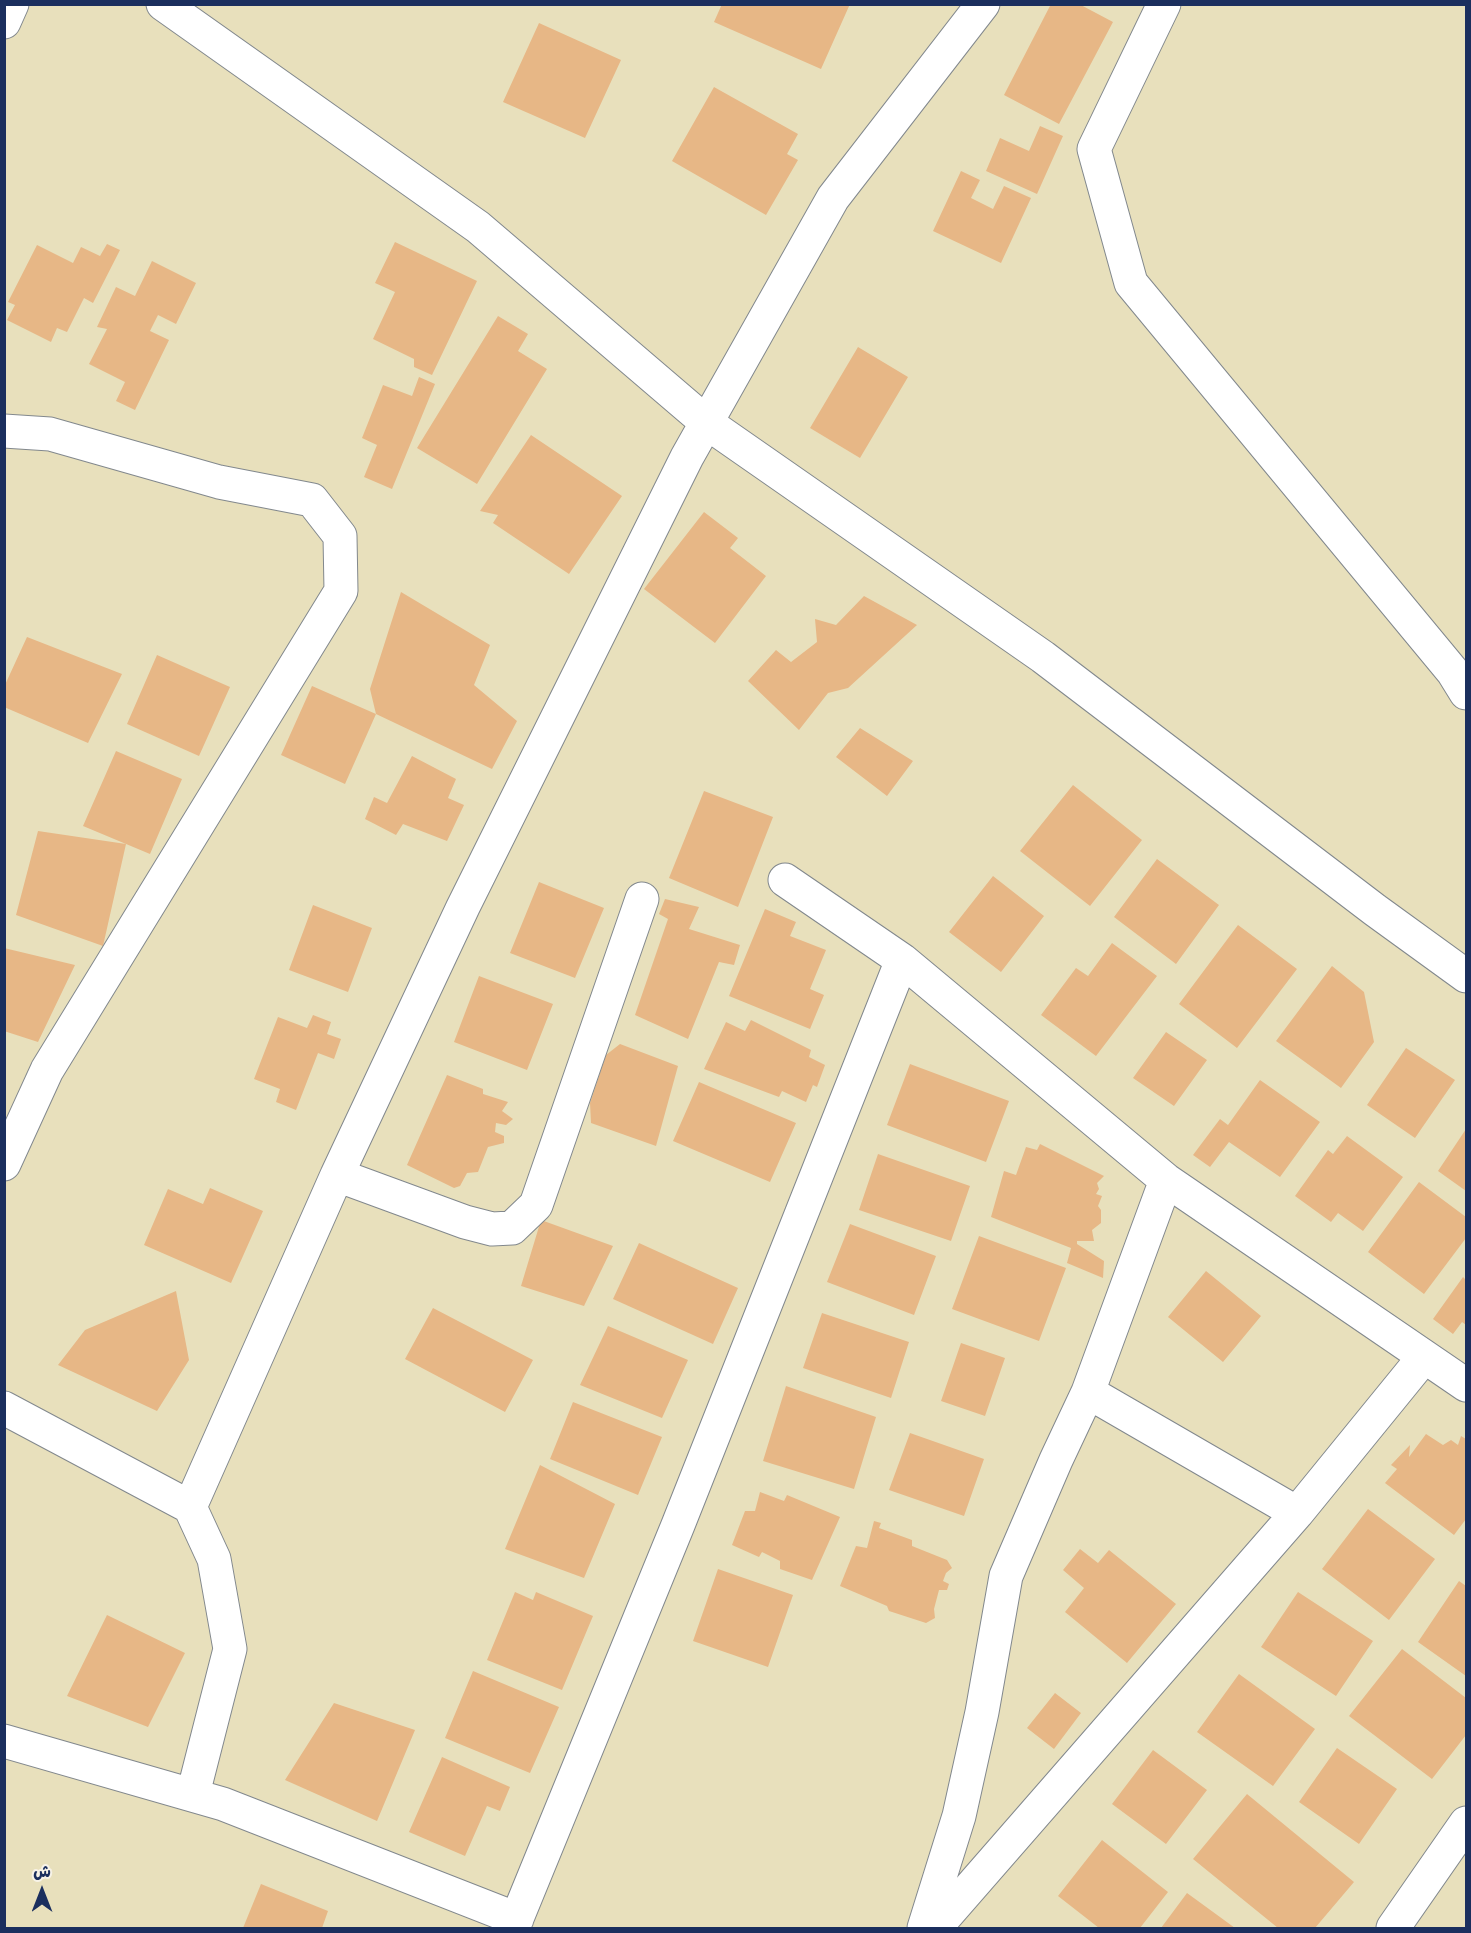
<!DOCTYPE html>
<meta charset="utf-8">
<style>
body{margin:0}
#map{position:relative;width:1471px;height:1933px;overflow:hidden;background:#e8e0bc;font-family:Mynerve,"Playpen Sans Arabic",sans-serif}
canvas{display:block}
.frame{position:absolute;inset:0;border:6px solid #1b2f5e;pointer-events:none}
.north{position:absolute;left:12px;top:1861px;width:60px;height:60px;-webkit-text-stroke:4px #f7f3e8;paint-order:stroke;rotate:0deg;font-size:16px;font-weight:700;line-height:24px;text-align:center;color:#1b2f5e}
.north::after{content:'';display:block;margin:auto;width:21px;height:27px;background:#1b2f5e;clip-path:polygon(50% 0,100% 100%,50% 72%,0 100%)}
</style>
<div id="map">
<canvas width="1471" height="1933"></canvas>
<div class="frame"></div>
<div class="north">ش</div>
</div>
<script>
const g = document.querySelector('canvas').getContext('2d');
g.lineJoin = 'round';
function fill(path, color) { g.fillStyle = color; g.fill(path, 'evenodd'); }
const toPath = rows => new Path2D(rows.map(r => 'M' + r).join(''));
function stroke(path, color, width, dash) { g.strokeStyle = color; g.lineWidth = width; g.lineCap = dash ? 'butt' : 'round'; g.setLineDash(dash || []); g.stroke(path); }
fill(toPath([
 [722,4,850,4,821,69,714,22],
 [1051,4,1079,4,1113,22,1059,124,1004,95],
 [539,23,621,60,585,138,503,102],
 [714,87,798,134,787,154,798,160,766,215,672,161],
 [1040,126,1063,136,1037,194,986,171,1000,138,1029,151],
 [961,171,980,180,971,198,993,209,1004,186,1031,198,1001,263,933,231],
 [395,242,477,281,432,375,414,367,414,359,373,339,395,292,375,283],
 [107,244,120,250,93,303,84,298,67,332,57,328,51,342,7,320,15,305,8,302,37,245,73,263,81,247,100,256],
 [152,261,196,283,176,324,158,315,150,331,169,340,135,410,116,401,125,382,89,364,107,329,97,327,116,287,135,296],
 [498,316,528,334,518,351,547,369,477,484,417,448],
 [858,347,908,377,860,458,810,428],
 [419,377,435,384,392,489,364,477,377,445,362,438,383,385,412,396],
 [531,435,622,496,569,574,493,523,498,515,480,511],
 [704,512,738,538,730,548,766,576,715,643,644,589],
 [401,592,490,645,474,685,517,721,492,769,376,714,370,689],
 [864,596,917,625,848,688,828,693,799,730,748,681,776,650,791,662,817,642,815,619,836,625],
 [27,637,122,674,88,743,4,707,4,687],
 [157,655,230,687,199,756,127,724],
 [312,686,376,714,345,784,281,755],
 [860,728,913,761,887,796,836,757],
 [116,751,182,779,150,854,83,826],
 [412,756,456,779,448,798,464,805,447,841,403,824,396,835,365,819,374,797,387,803],
 [1073,785,1142,840,1090,906,1020,851],
 [704,791,773,817,738,907,669,878],
 [38,831,126,844,103,946,16,915],
 [1157,859,1219,905,1176,964,1114,917],
 [993,876,1044,916,1001,972,949,932],
 [539,882,604,908,575,978,510,953],
 [665,899,699,907,689,929,740,945,734,965,719,962,688,1039,635,1015,668,919,659,914],
 [313,905,372,928,348,992,289,970],
 [765,909,796,922,790,936,826,950,810,989,824,995,810,1029,729,996],
 [1238,925,1297,969,1237,1048,1179,1004],
 [1112,943,1157,976,1096,1056,1041,1015,1076,968,1088,976],
 [4,948,75,965,38,1042,4,1031],
 [1332,966,1364,992,1374,1042,1341,1088,1276,1041],
 [479,976,553,1004,527,1070,454,1042],
 [313,1015,331,1022,327,1034,341,1039,334,1059,318,1053,296,1110,276,1102,280,1089,254,1079,278,1017,307,1028],
 [751,1020,811,1050,809,1057,825,1065,817,1087,813,1085,806,1102,782,1091,779,1097,704,1069,726,1022,745,1031],
 [1166,1032,1207,1060,1174,1106,1133,1078],
 [620,1044,678,1066,656,1146,591,1123,590,1103,606,1055],
 [1406,1048,1455,1080,1415,1138,1367,1105],
 [910,1064,1009,1101,986,1162,887,1125],
 [447,1075,483,1089,483,1094,508,1102,502,1111,513,1119,506,1125,496,1123,495,1132,504,1136,504,1143,488,1147,478,1172,467,1173,460,1186,454,1188,407,1165],
 [1260,1080,1320,1122,1280,1177,1229,1142,1210,1167,1193,1155,1220,1119,1228,1125],
 [699,1082,796,1123,770,1182,673,1141],
 [1466,1129,1466,1191,1438,1171],
 [1347,1136,1403,1177,1363,1231,1338,1213,1331,1222,1295,1196,1328,1150,1333,1154],
 [1040,1144,1104,1176,1097,1183,1099,1189,1096,1194,1102,1196,1098,1206,1101,1210,1101,1223,1092,1230,1094,1241,1077,1241,1077,1244,1104,1261,1103,1278,1067,1263,1071,1248,991,1217,1004,1171,1016,1175,1026,1147,1037,1150],
 [878,1154,970,1186,951,1241,859,1210],
 [1419,1182,1466,1217,1466,1238,1424,1294,1368,1252],
 [210,1188,263,1211,231,1283,144,1245,168,1189,203,1204],
 [541,1220,613,1246,584,1306,521,1286],
 [850,1224,936,1256,914,1315,827,1282],
 [979,1236,1066,1268,1039,1341,952,1309],
 [639,1243,738,1288,713,1344,613,1299],
 [1206,1271,1261,1316,1223,1362,1168,1317],
 [1463,1277,1466,1280,1466,1325,1462,1322,1453,1334,1433,1319],
 [176,1291,189,1360,157,1411,58,1365,85,1330],
 [433,1308,533,1360,505,1412,405,1359],
 [822,1313,909,1342,891,1398,803,1368],
 [608,1326,688,1360,662,1418,580,1385],
 [961,1343,1005,1358,985,1416,941,1401],
 [786,1386,876,1417,854,1489,763,1461],
 [573,1402,662,1437,638,1495,550,1459],
 [910,1433,984,1459,964,1516,889,1490],
 [1426,1434,1443,1445,1451,1440,1458,1445,1461,1436,1466,1439,1466,1519,1454,1535,1385,1483,1397,1469,1391,1465,1410,1445,1409,1457],
 [540,1465,615,1504,584,1578,505,1549],
 [760,1492,784,1501,787,1495,840,1517,812,1580,780,1569,780,1561,762,1552,759,1557,732,1545,745,1511,755,1511],
 [1368,1509,1435,1559,1389,1620,1322,1569],
 [874,1521,881,1523,879,1528,912,1540,912,1546,947,1560,952,1568,946,1573,943,1581,949,1584,947,1590,939,1590,934,1609,935,1618,926,1623,889,1611,887,1606,840,1586,856,1546,867,1548],
 [1080,1549,1098,1563,1109,1550,1176,1604,1127,1663,1065,1612,1084,1588,1063,1570],
 [718,1569,793,1595,768,1667,693,1641],
 [1459,1581,1466,1586,1466,1676,1418,1642],
 [515,1592,533,1600,536,1592,593,1616,562,1690,487,1660],
 [1298,1592,1373,1641,1336,1696,1261,1647],
 [107,1615,185,1653,148,1727,67,1696],
 [1402,1649,1466,1698,1466,1735,1432,1779,1349,1716],
 [473,1671,559,1707,530,1773,445,1738],
 [1239,1674,1315,1729,1273,1786,1197,1732],
 [1055,1693,1081,1713,1054,1749,1027,1728],
 [334,1703,415,1730,377,1821,285,1780],
 [1337,1748,1397,1789,1359,1844,1299,1802],
 [1153,1750,1207,1790,1166,1844,1112,1804],
 [442,1757,510,1787,500,1811,487,1806,465,1856,409,1832],
 [1247,1794,1354,1882,1315,1928,1278,1928,1193,1859],
 [1102,1840,1168,1892,1140,1928,1099,1928,1058,1896],
 [261,1884,328,1911,322,1928,243,1928],
 [1187,1893,1235,1928,1161,1928]
]), '#e7b786');
const minor = toPath([
 [163,4,478,227,707,423,1043,657,1375,910,1466,976],
 [1164,4,1094,149,1131,283,1453,672,1466,693],
 [4,22,12,4],
 [4,431,50,434,219,482,312,500,340,536,341,591,47,1070,4,1164],
 [785,880,902,960,1166,1180,1466,1385],
 [337,1175,465,1222,492,1229,512,1228,536,1205,642,899],
 [1088,1392,1297,1513],
 [4,1408,190,1507,337,1175,463,907,687,457,833,198,983,4],
 [190,1507,214,1559,230,1649,193,1794],
 [4,1741,223,1804,517,1919],
 [513,1928,678,1525,902,960],
 [924,1928,959,1816,982,1712,1006,1576,1056,1460,1088,1392,1166,1180],
 [935,1928,1297,1513,1424,1357],
 [1393,1928,1466,1823]
]);
stroke(minor, '#82888d', 35);
stroke(minor, '#fff', 33);
</script>
